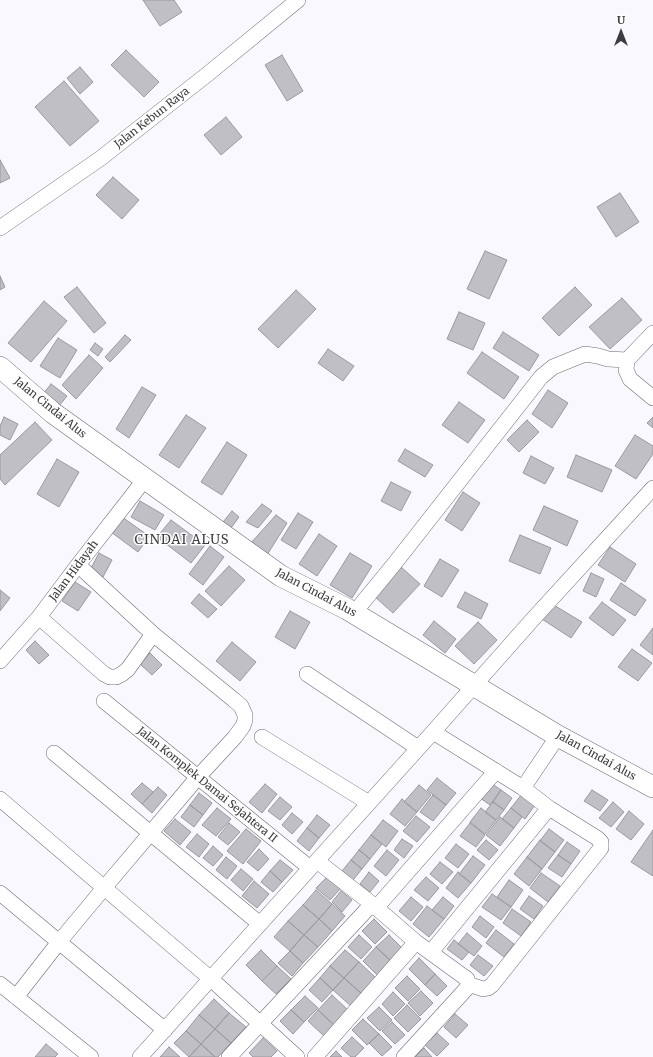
<!DOCTYPE html>
<style>
body{margin:0}
#map{position:relative;width:653px;height:1057px;overflow:hidden;background:#f8f8fe;font-family:Merriweather,serif}
canvas{display:block}
.north{position:absolute;left:601px;top:12px;width:40px;height:40px;-webkit-text-stroke:3px #fff;paint-order:stroke;rotate:0deg;font-size:11px;font-weight:700;line-height:16px;text-align:center;color:#3c3d3f}
.north::after{content:'';display:block;margin:auto;width:14px;height:18px;background:#3c3d3f;clip-path:polygon(50% 0,100% 100%,50% 72%,0 100%)}
</style>
<div id="map">
<canvas width="653" height="1057"></canvas>
<div class="north">U</div>
</div>
<script>
const g = document.querySelector('canvas').getContext('2d');
g.lineJoin = 'round';
function fill(path, color) { g.fillStyle = color; g.fill(path, 'evenodd'); }
const toPath = rows => new Path2D(rows.map(r => 'M' + r).join(''));
function stroke(path, color, width, dash) { g.strokeStyle = color; g.lineWidth = width; g.lineCap = dash ? 'butt' : 'round'; g.setLineDash(dash || []); g.stroke(path); }
function drawText(font, color, halo, rows, align = 'center') {
  g.font = font + ' Merriweather,serif'; g.lineWidth = 3; g.setLineDash([]); g.textBaseline = 'middle'; g.strokeStyle = halo; g.fillStyle = color; for (const [text, x, y, turn = 0] of rows) {
    g.save(); g.translate(x, y); g.rotate((+turn || 0) * Math.PI / 180); g.textAlign = isNaN(turn) ? turn : align; if (halo) g.strokeText(text, 0, 0); g.fillText(text, 0, 0); g.restore();
  }
}
const building = toPath([
 [143,0,174,0,182,12,160,26,143,0],
 [126,50,159,82,144,97,111,65,126,50],
 [282,55,303,91,287,101,265,65,282,55],
 [80,67,93,82,80,94,67,78,80,67],
 [64,81,99,121,70,146,35,107,64,81],
 [226,117,242,137,221,155,204,135,226,117],
 [0,160,10,178,0,183,0,160],
 [113,177,139,200,122,219,96,195,113,177],
 [620,193,639,222,616,237,597,207,620,193],
 [485,251,507,260,489,299,467,289,485,251],
 [0,276,5,287,0,290,0,276],
 [77,287,106,323,94,333,64,297,77,287],
 [575,287,592,305,559,336,542,318,575,287],
 [296,290,316,309,278,348,258,329,296,290],
 [622,298,642,320,610,349,589,327,622,298],
 [44,301,67,321,31,362,8,343,44,301],
 [459,312,485,323,473,350,447,339,459,312],
 [503,332,539,355,529,371,493,348,503,332],
 [125,335,131,340,110,362,105,357,125,335],
 [58,338,77,350,60,378,40,366,58,338],
 [95,343,103,349,98,356,90,350,95,343],
 [328,349,354,366,343,381,318,363,328,349],
 [482,352,519,377,504,399,467,373,482,352],
 [89,355,103,368,76,399,62,385,89,355],
 [51,384,67,396,59,406,43,394,51,384],
 [142,387,156,395,129,438,116,429,142,387],
 [548,390,568,403,552,428,532,414,548,390],
 [459,402,485,420,468,443,442,425,459,402],
 [186,415,206,428,179,468,159,455,186,415],
 [4,417,18,424,10,440,0,435,0,426,4,417],
 [653,417,653,428,647,423,653,417],
 [527,420,539,432,519,452,507,440,527,420],
 [35,422,52,440,5,485,0,479,0,455,35,422],
 [635,435,653,446,653,454,636,479,615,466,635,435],
 [227,442,247,455,222,495,201,482,227,442],
 [405,449,433,465,425,477,398,461,405,449],
 [576,455,612,470,602,492,567,477,576,455],
 [531,456,554,468,545,484,523,473,531,456],
 [57,459,79,472,59,507,37,494,57,459],
 [391,482,411,492,401,511,381,501,391,482],
 [463,492,480,503,462,531,445,520,463,492],
 [140,501,164,515,155,530,131,517,140,501],
 [262,504,272,511,258,528,246,522,262,504],
 [544,506,578,521,567,546,533,530,544,506],
 [232,511,239,517,231,528,223,522,232,511],
 [298,513,313,522,296,549,281,540,298,513],
 [276,515,287,523,267,555,250,544,276,515],
 [122,517,149,536,138,552,111,532,122,517],
 [171,520,205,545,191,563,157,537,171,520],
 [319,534,337,546,317,576,299,564,319,534],
 [520,535,551,548,540,574,509,561,520,535],
 [210,546,224,557,203,585,189,574,210,546],
 [610,547,636,564,625,582,598,565,610,547],
 [99,553,112,560,103,577,90,570,99,553],
 [350,553,372,566,352,598,330,585,350,553],
 [440,559,459,570,442,597,424,586,440,559],
 [229,566,245,580,221,606,205,591,229,566],
 [401,567,420,584,393,613,374,596,401,567],
 [591,573,604,579,596,597,583,591,591,573],
 [75,582,91,592,78,611,62,601,75,582],
 [621,583,646,600,635,616,610,600,621,583],
 [0,590,10,598,0,611,0,590],
 [465,592,488,604,481,619,457,607,465,592],
 [199,594,217,609,208,618,191,603,199,594],
 [602,602,626,620,613,636,589,618,602,602],
 [552,604,582,622,571,638,542,619,552,604],
 [290,611,310,622,295,649,275,637,290,611],
 [434,621,456,639,445,653,423,635,434,621],
 [478,622,497,640,474,664,455,646,478,622],
 [653,628,653,655,640,645,653,628],
 [35,641,49,655,39,664,26,650,35,641],
 [232,642,256,662,240,681,216,661,232,642],
 [632,649,652,663,638,681,618,667,632,649],
 [150,653,162,665,152,675,140,664,150,653],
 [437,778,456,793,446,805,427,790,437,778],
 [142,783,153,792,142,804,131,794,142,783],
 [491,783,501,790,490,805,480,798,491,783],
 [265,784,277,794,262,813,249,802,265,784],
 [419,785,431,795,417,812,404,802,419,785],
 [158,787,167,795,152,813,142,804,158,787],
 [501,790,512,798,504,810,493,802,501,790],
 [592,790,608,800,600,811,584,801,592,790],
 [199,793,212,803,203,815,190,805,199,793],
 [522,794,535,805,525,819,511,808,522,794],
 [433,795,446,805,433,821,420,812,433,795],
 [280,797,292,807,280,820,268,811,280,797],
 [402,799,417,812,405,826,390,814,402,799],
 [493,802,504,810,496,820,485,812,493,802],
 [613,802,624,812,611,827,599,818,613,802],
 [190,805,203,815,194,827,181,817,190,805],
 [217,808,231,819,216,836,202,825,217,808],
 [481,808,496,820,485,834,470,822,481,808],
 [511,808,522,817,514,828,502,819,511,808],
 [629,811,644,824,631,840,616,829,629,811],
 [292,813,303,822,292,834,282,825,292,813],
 [317,815,330,825,319,838,307,828,317,815],
 [416,816,430,827,417,842,403,831,416,816],
 [500,817,514,828,500,846,486,835,500,817],
 [175,819,191,832,180,845,164,831,175,819],
 [383,820,398,831,386,847,371,835,383,820],
 [229,823,240,832,228,845,218,837,229,823],
 [470,823,485,835,476,847,460,836,470,823],
 [307,828,319,838,309,851,297,841,307,828],
 [246,829,261,841,243,864,227,851,246,829],
 [549,829,564,840,555,852,540,841,549,829],
 [653,830,653,876,631,862,653,830],
 [197,834,209,844,199,857,186,847,197,834],
 [371,835,382,844,370,859,359,850,371,835],
 [402,839,413,846,404,858,394,850,402,839],
 [486,840,498,850,489,860,477,850,486,840],
 [540,840,555,852,542,869,527,857,540,840],
 [567,842,580,851,571,864,558,855,567,842],
 [456,844,469,854,458,868,445,858,456,844],
 [213,846,223,855,213,866,203,858,213,846],
 [259,849,269,859,258,871,247,862,259,849],
 [359,850,370,859,362,869,351,860,359,850],
 [387,850,399,860,386,876,374,866,387,850],
 [558,855,571,864,562,877,548,868,558,855],
 [473,856,485,865,471,883,459,874,473,856],
 [226,857,237,866,227,879,216,870,226,857],
 [527,857,542,869,529,886,514,874,527,857],
 [280,860,293,870,282,882,270,871,280,860],
 [351,860,362,869,353,880,342,871,351,860],
 [440,862,453,872,442,884,430,874,440,862],
 [241,869,253,879,243,891,231,880,241,869],
 [270,871,282,882,273,892,261,882,270,871],
 [369,872,379,881,370,892,360,884,369,872],
 [458,872,471,883,458,898,446,888,458,872],
 [541,873,560,886,548,902,530,888,541,873],
 [329,875,342,887,330,900,316,888,329,875],
 [426,877,439,888,428,901,414,890,426,877],
 [509,880,523,890,511,907,497,897,509,880],
 [254,881,269,894,257,908,242,896,254,881],
 [316,890,332,904,319,919,303,905,316,890],
 [341,891,352,900,342,912,332,902,341,891],
 [492,894,511,907,501,920,482,907,492,894],
 [529,896,543,906,534,919,520,909,529,896],
 [411,897,423,907,411,921,399,911,411,897],
 [443,897,454,906,444,919,432,910,443,897],
 [332,904,345,916,332,931,319,919,332,904],
 [303,905,319,919,304,935,288,921,303,905],
 [427,906,444,919,429,937,413,924,427,906],
 [512,909,531,922,521,936,503,923,512,909],
 [480,916,494,927,486,938,472,927,480,916],
 [319,919,332,931,318,947,304,935,319,919],
 [374,919,387,932,375,944,362,931,374,919],
 [288,921,304,935,290,951,274,937,288,921],
 [496,930,514,944,504,957,486,943,496,930],
 [467,933,482,946,474,956,458,944,467,933],
 [304,935,318,947,303,963,290,951,304,935],
 [359,935,372,947,361,959,348,947,359,935],
 [389,935,403,949,391,961,376,947,389,935],
 [454,940,469,952,462,960,447,949,454,940],
 [376,947,391,961,377,975,363,961,376,947],
 [261,950,277,966,262,981,246,965,261,950],
 [345,950,359,962,344,978,330,966,345,950],
 [290,951,303,963,292,976,278,963,290,951],
 [478,955,493,966,484,976,470,965,478,955],
 [419,958,435,974,425,985,409,969,419,958],
 [359,962,376,978,362,994,344,978,359,962],
 [277,966,291,979,276,994,262,981,277,966],
 [330,966,344,978,333,990,320,978,330,966],
 [435,974,447,986,437,996,425,985,435,974],
 [407,976,420,989,408,1001,395,988,407,976],
 [320,978,333,990,322,1002,309,990,320,978],
 [344,978,362,994,351,1006,333,990,344,978],
 [421,991,433,1003,420,1016,408,1003,421,991],
 [393,992,405,1004,393,1016,382,1004,393,992],
 [332,995,349,1011,335,1026,318,1010,332,995],
 [305,996,318,1008,304,1022,291,1010,305,996],
 [214,999,229,1013,215,1029,199,1015,214,999],
 [407,1005,421,1019,408,1032,394,1018,407,1005],
 [379,1007,392,1020,380,1031,367,1018,379,1007],
 [291,1010,304,1022,293,1034,280,1021,291,1010],
 [318,1010,335,1026,325,1037,308,1021,318,1010],
 [229,1013,246,1027,231,1043,215,1029,229,1013],
 [455,1014,468,1025,456,1038,444,1027,455,1014],
 [199,1015,215,1029,201,1044,186,1031,199,1015],
 [363,1019,379,1034,367,1045,352,1030,363,1019],
 [392,1022,405,1035,395,1044,382,1031,392,1022],
 [215,1029,231,1043,218,1057,215,1057,201,1044,215,1029],
 [186,1031,201,1044,189,1057,174,1043,186,1031],
 [437,1033,449,1044,437,1056,425,1045,437,1033],
 [379,1034,392,1047,382,1056,369,1043,379,1034],
 [352,1037,364,1048,355,1057,351,1057,341,1048,352,1037],
 [263,1038,277,1051,271,1057,253,1057,249,1053,263,1038],
 [46,1044,58,1054,55,1057,35,1057,46,1044],
 [201,1044,215,1057,189,1057,201,1044],
 [169,1047,180,1057,160,1057,169,1047],
 [424,1048,432,1057,415,1057,424,1048],
 [336,1051,342,1057,330,1057,336,1051]
]);
fill(building, '#bfbfc5');
stroke(building, '#999a9f', 1);
const street = toPath([
 [0,228,101,158,209,73,298,0],
 [653,333,627,360,626,370,630,379,653,398],
 [354,613,395,563,541,377,553,367,585,354,598,356,608,359,627,360],
 [39,617,104,674,110,677,116,677,122,674,128,669,153,634],
 [0,661,39,617,78,565,145,479],
 [307,674,418,748],
 [104,701,310,868],
 [433,732,523,788],
 [262,737,369,803],
 [54,753,260,924],
 [0,799,211,979,297,1057],
 [317,861,372,904,416,942,467,979,468,984,467,988,404,1057],
 [0,893,165,1030],
 [376,908,496,771],
 [431,952,549,808,523,788,558,736],
 [0,984,91,1057],
 [468,984,483,989,488,988,492,985,601,848,601,842,597,838,549,808],
 [16,997,59,942,104,888,198,777,235,737,243,726,245,720,245,715,241,706,234,700,153,634,78,565],
 [140,1057,433,732,533,619,653,488],
 [229,1057,372,904],
 [315,1057,416,942]
]);
const secondary = toPath([
 [0,367,53,413,281,576,347,609,558,736,653,787]
]);
stroke(street, '#6c6c71', 16);
stroke(secondary, '#6c6c71', 22);
stroke(street, '#fff', 15);
stroke(secondary, '#fff', 21);
drawText('11px', '#3c3d3f', '#fff', [
 ["Jalan Kebun Raya",152,118,-38],
 ["Jalan Cindai Alus",50,408,39],
 ["Jalan Hidayah",74,571,-53],
 ["Jalan Cindai Alus",316,593,28],
 ["Jalan Cindai Alus",596,756,29],
 ["Jalan Komplek Damai Sejahtera II",207,785,39]
]);
g.letterSpacing = '1px';
drawText('13px', '#3c3d3f', '#fff', [
 ["CINDAI ALUS",182,540]
]);
g.letterSpacing = '0px';
</script>
